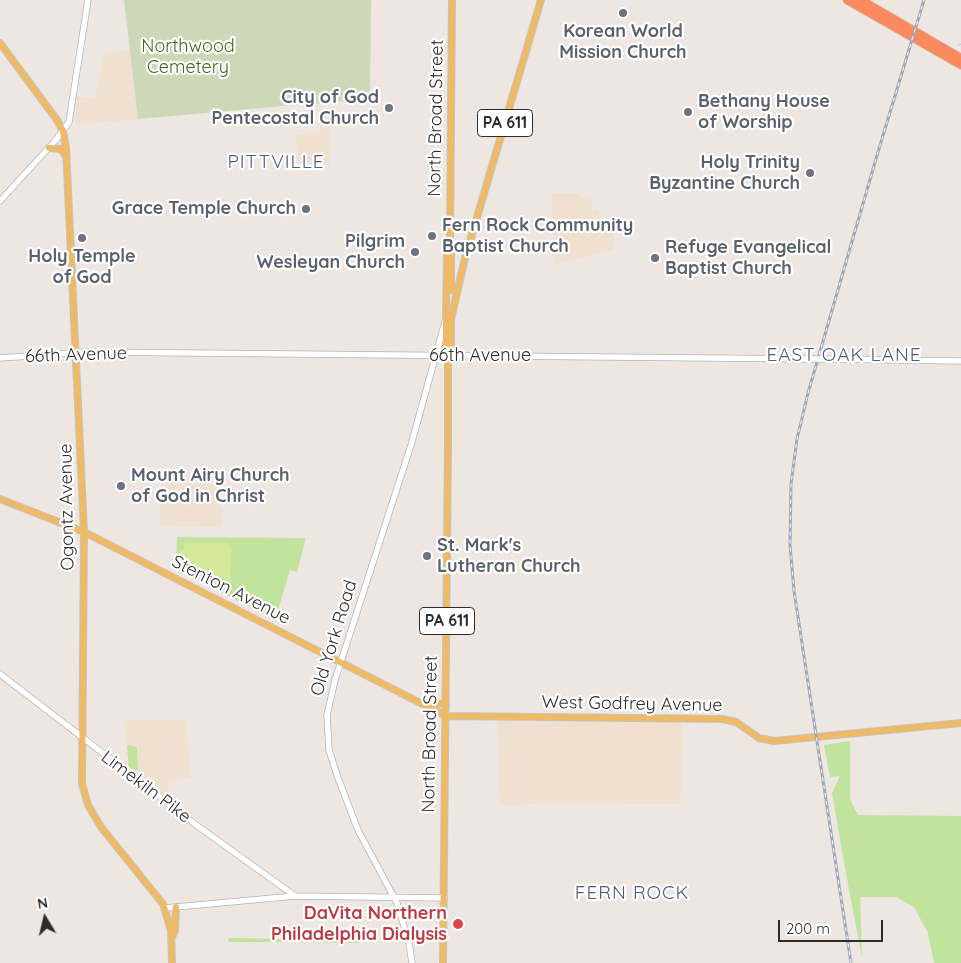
<!DOCTYPE html>
<style>
body{margin:0}
#map{position:relative;width:961px;height:963px;overflow:hidden;background:#eee6e0;font-family:Quicksand,sans-serif}
canvas{display:block}
.north{position:absolute;left:20px;top:893px;width:50px;height:50px;-webkit-text-stroke:4px #fff;paint-order:stroke;rotate:351deg;font-size:14px;font-weight:700;line-height:20px;text-align:center;color:#2d2d2d}
.north::after{content:'';display:block;margin:auto;width:18px;height:22px;background:#2d2d2d;clip-path:polygon(50% 0,100% 100%,50% 72%,0 100%)}
.scale{position:absolute;left:778px;top:920px;width:105px;height:22px;box-sizing:border-box;border:2px solid #2d2d2d;border-top:0;padding-left:6px;font-size:15px;line-height:18px;white-space:nowrap;color:#2d2d2d;-webkit-text-stroke:4px #fff;paint-order:stroke}
</style>
<div id="map">
<canvas width="961" height="963"></canvas>
<div class="north">N</div>
<div class="scale">200 m</div>
</div>
<script>
const g = document.querySelector('canvas').getContext('2d');
g.lineJoin = 'round';
function fill(path, color) { g.fillStyle = color; g.fill(path, 'evenodd'); }
const toPath = rows => new Path2D(rows.map(r => 'M' + r).join(''));
function stroke(path, color, width, dash) { g.strokeStyle = color; g.lineWidth = width; g.lineCap = dash ? 'butt' : 'round'; g.setLineDash(dash || []); g.stroke(path); }
function drawText(font, color, halo, rows, align = 'center') {
  g.font = font + ' Quicksand,sans-serif'; g.lineWidth = 4.5; g.setLineDash([]); g.textBaseline = 'middle'; g.strokeStyle = halo; g.fillStyle = color; for (const [text, x, y, turn = 0] of rows) {
    g.save(); g.translate(x, y); g.rotate((+turn || 0) * Math.PI / 180); g.textAlign = isNaN(turn) ? turn : align; if (halo) g.strokeText(text, 0, 0); g.fillText(text, 0, 0); g.restore();
  }
}
fill(toPath([
 [130,50,138,119,74,124,77,97,95,99,104,53],
 [319,109,331,109,329,165,299,165,295,135,321,132],
 [552,193,580,193,580,197,592,197,591,211,599,211,600,234,614,233,614,249,554,265],
 [161,483,222,484,222,527,160,526],
 [124,720,186,720,191,778,168,781,169,798,129,767],
 [497,721,683,722,680,804,545,803,500,806]
]), '#efe0d0');
fill(toPath([
 [177,537,306,538,297,572,290,570,275,620,176,569],
 [850,741,850,799,858,815,961,816,961,963,934,963,928,933,914,907,896,897,860,897,862,957,847,879,832,793,840,776,830,777,824,745],
 [128,745,137,747,138,770,129,767,127,747],
 [229,938,290,939,290,942,228,942],
 [300,939,360,940,363,941,359,943,300,942]
]), '#c0e39e');
fill(toPath([
 [124,0,371,0,370,98,360,104,340,101,138,119]
]), '#ccd8b8');
fill(toPath([
 [184,543,227,543,231,548,230,580,190,565,179,564,180,549,184,549]
]), '#d4ea9a');
stroke(toPath([
 [959,45,961,44]
]), '#76dfed', 1);
const secondary = toPath([
 [0,201,55,141,69,122,88,0],
 [0,358,87,352,812,359],
 [826,359,961,361],
 [0,674,199,827,295,896],
 [165,908,295,896,444,898],
 [412,963,409,943,397,903,358,830,338,778,329,750,327,715,335,680,411,445,445,322]
]);
const primary = toPath([
 [0,43,57,120,63,131,66,148,84,532,82,784,88,805,101,827,163,904,171,930,172,963],
 [49,148,61,149,66,157],
 [451,247,451,290],
 [451,319,465,258,541,0],
 [448,355,451,350,451,317],
 [0,499,84,532,446,716,722,719,736,722,759,738,774,741,961,723],
 [422,703,446,704],
 [173,935,175,931,176,907],
 [443,963,448,445,448,355,446,350,446,317,447,254,450,236,452,0]
]);
const highway = toPath([
 [847,0,961,65],
 [861,0,961,58]
]);
stroke(secondary, '#b0b5bd', 7);
stroke(primary, '#c4c4c4', 8);
stroke(highway, '#c4c4c4', 9);
stroke(secondary, '#fff', 5.5);
stroke(primary, '#eeba65', 6);
stroke(highway, '#fb8b5e', 8);
const rail = toPath([
 [851,963,794,591,790,545,791,484,797,439,808,393,878,152,924,0]
]);
stroke(rail, '#a2a8b7', 3);
stroke(rail, '#fff', 1, [4]);
const secondaryBridge = toPath([
 [812,359,826,359]
]);
stroke(secondaryBridge, '#b0b5bd', 7, []);
stroke(secondaryBridge, '#fff', 5.5);
for (const [x, y, r, color] of [
 [623,13,5,"#6b7280"],
 [389,108,5,"#6b7280"],
 [688,112,5,"#6b7280"],
 [810,173,5,"#6b7280"],
 [306,209,5,"#6b7280"],
 [432,236,5,"#6b7280"],
 [82,238,5,"#6b7280"],
 [415,252,5,"#6b7280"],
 [655,258,5,"#6b7280"],
 [121,486,5,"#6b7280"],
 [427,556,5,"#6b7280"],
 [458,924,6,"#e0444e"]
]) { const dot = new Path2D(); dot.arc(x, y, r, 0, 2 * Math.PI); g.fillStyle = color; g.fill(dot); stroke(dot, '#fff', 2); }
for (const [x, y, w] of [
 [505,123,55],
 [447,621,55]
]) { const box = new Path2D(); box.roundRect(x - w / 2, y - 13.5, w, 27, 4); g.fillStyle = '#fff'; g.fill(box); stroke(box, '#2d2d2d', 1); }
drawText('bold 16px', '#2d2d2d', null, [
 ["PA 611",505,123],
 ["PA 611",447,621]
]);
drawText('bold 18px', '#5b616d', '#fff', [
 ["Korean World",623,32,"center"],
 ["Mission Church",623,53,"center"],
 ["City of God",379,98,"right"],
 ["Pentecostal Church",379,119,"right"],
 ["Bethany House",698,102],
 ["of Worship",698,123],
 ["Holy Trinity",800,163,"right"],
 ["Byzantine Church",800,184,"right"],
 ["Grace Temple Church",296,209,"right"],
 ["Fern Rock Community",442,226],
 ["Baptist Church",442,247],
 ["Pilgrim",405,242,"right"],
 ["Wesleyan Church",405,263,"right"],
 ["Refuge Evangelical",665,248],
 ["Baptist Church",665,269],
 ["Holy Temple",82,257,"center"],
 ["of God",82,278,"center"],
 ["Mount Airy Church",131,476],
 ["of God in Christ",131,497],
 ["St. Mark's",437,546],
 ["Lutheran Church",437,567]
], 'left');
drawText('18px', '#386b1d', '#fff', [
 ["Northwood",188,47],
 ["Cemetery",188,68]
]);
drawText('18px', '#2d2d2d', '#fff', [
 ["North Broad Street",436,118,-89],
 ["66th Avenue",76,355,-2],
 ["66th Avenue",480,356],
 ["Ogontz Avenue",67,507,-91],
 ["Stenton Avenue",231,590,27],
 ["Old York Road",334,638,-73],
 ["West Godfrey Avenue",632,704,1],
 ["North Broad Street",430,734,-89],
 ["Limekiln Pike",146,787,37]
]);
drawText('bold 18px', '#be3a42', '#fff', [
 ["DaVita Northern",447,914],
 ["Philadelphia Dialysis",447,935]
], 'right');
g.letterSpacing = '1px';
drawText('19px', '#4d5d7e', '#fff', [
 ["PITTVILLE",276,162],
 ["EAST OAK LANE",844,355],
 ["FERN ROCK",632,893]
]);
g.letterSpacing = '0px';
</script>
